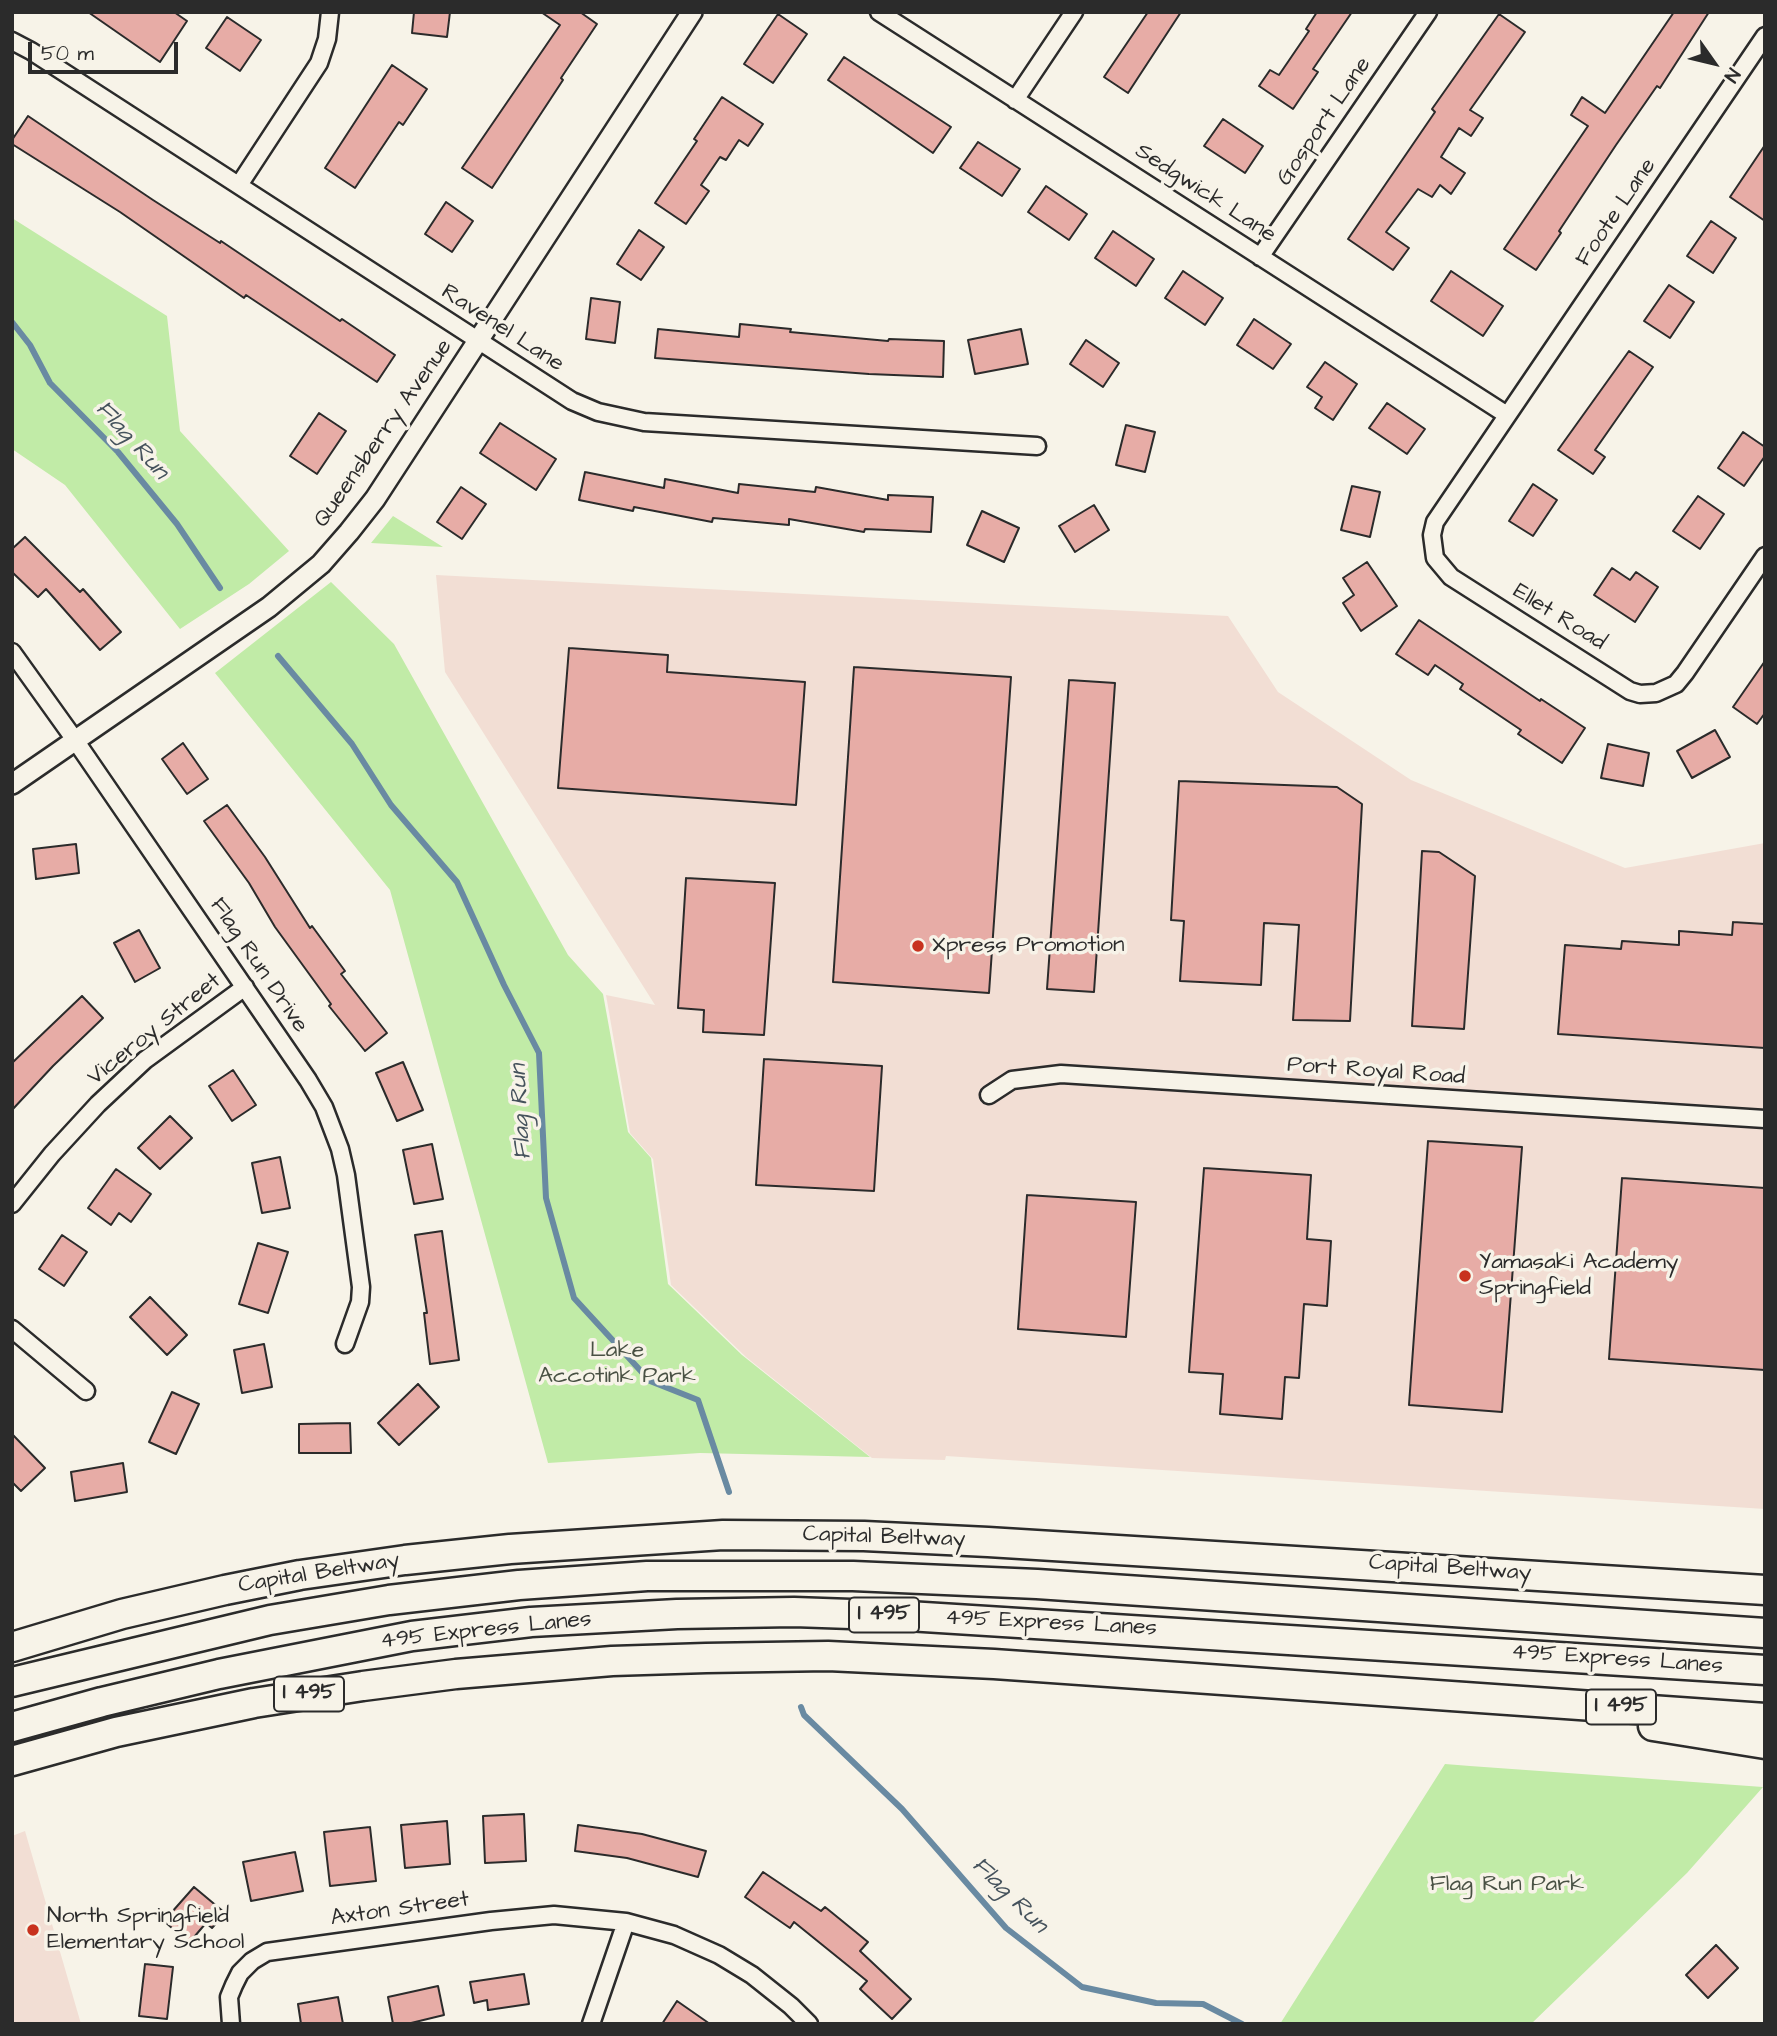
<!DOCTYPE html>
<style>
body{margin:0}
#map{position:relative;width:1777px;height:2036px;overflow:hidden;background:#f7f3e8;font-family:"Architects Daughter",sans-serif}
canvas{display:block}
.frame{position:absolute;inset:0;border:14px solid #2b2b2b;pointer-events:none}
.north{position:absolute;left:1679px;top:28px;width:70px;height:70px;-webkit-text-stroke:5px #f7f3e8;paint-order:stroke;rotate:124deg;font-size:19px;font-weight:700;line-height:28px;text-align:center;color:#2b2b2b}
.north::after{content:'';display:block;margin:auto;width:24px;height:32px;background:#2b2b2b;clip-path:polygon(50% 0,100% 100%,50% 72%,0 100%)}
.scale{position:absolute;left:28px;top:42px;width:150px;height:32px;box-sizing:border-box;border:4px solid #2b2b2b;border-top:0;padding-left:9px;font-size:21px;line-height:24px;white-space:nowrap;color:#2b2b2b;-webkit-text-stroke:5px #f7f3e8;paint-order:stroke}
</style>
<div id="map">
<canvas width="1777" height="2036"></canvas>
<div class="frame"></div>
<div class="north">N</div>
<div class="scale">50 m</div>
</div>
<script>
const g = document.querySelector('canvas').getContext('2d');
g.lineJoin = 'round';
function fill(path, color) { g.fillStyle = color; g.fill(path, 'evenodd'); }
const toPath = rows => new Path2D(rows.map(r => 'M' + r).join(''));
function stroke(path, color, width, dash) { g.strokeStyle = color; g.lineWidth = width; g.lineCap = dash ? 'butt' : 'round'; g.setLineDash(dash || []); g.stroke(path); }
function drawText(font, color, halo, rows, align = 'center') {
  g.font = font + ' "Architects Daughter",sans-serif'; g.lineWidth = 7; g.setLineDash([]); g.textBaseline = 'middle'; g.strokeStyle = halo; g.fillStyle = color; for (const [text, x, y, turn = 0] of rows) {
    g.save(); g.translate(x, y); g.rotate((+turn || 0) * Math.PI / 180); g.textAlign = isNaN(turn) ? turn : align; if (halo) g.strokeText(text, 0, 0); g.fillText(text, 0, 0); g.restore();
  }
}
fill(toPath([
 [436,575,1228,616,1278,692,1411,780,1625,868,1765,843,1765,1509,946,1456,945,1460,872,1458,746,1357,671,1285,653,1159,630,1133,606,995,655,1005,445,672],
 [25,1831,81,2024,12,2024,12,1836]
]), '#f2ded4');
fill(toPath([
 [12,218,167,316,180,431,289,551,249,584,180,629,65,485,12,449],
 [393,516,443,547,371,543],
 [331,582,394,644,568,955,603,994,628,1132,651,1158,668,1284,742,1355,870,1457,700,1453,548,1463,390,890,215,673],
 [1445,1764,1470,1766,1763,1787,1687,1873,1531,2024,1280,2024]
]), '#c1eba7');
stroke(toPath([
 [12,322,30,345,50,383,118,452,177,524,220,588],
 [278,656,352,744,391,805,457,882,504,985,539,1053,546,1198,574,1298,650,1381,698,1400,729,1492],
 [801,1707,804,1715,902,1809,1006,1928,1082,1987,1156,2003,1203,2004,1242,2024]
]), '#698aa2', 6);
const building = toPath([
 [88,12,174,12,187,21,160,62,88,12],
 [414,12,450,12,447,37,412,33,414,12],
 [541,12,580,12,597,24,561,78,563,80,492,188,462,168,560,25,541,12],
 [1148,12,1181,12,1128,93,1104,77,1148,12],
 [1317,12,1352,12,1313,69,1318,72,1293,109,1259,86,1270,70,1279,75,1309,31,1306,29,1317,12],
 [1674,12,1709,12,1660,88,1657,86,1616,145,1559,231,1561,233,1536,270,1504,249,1588,126,1571,115,1582,97,1605,113,1674,12],
 [778,14,807,34,773,83,744,64,778,14],
 [1499,14,1525,32,1470,110,1483,118,1471,136,1459,128,1441,157,1465,173,1451,194,1440,185,1432,197,1418,189,1386,232,1409,248,1393,270,1348,239,1435,112,1432,109,1499,14],
 [227,17,261,40,240,71,206,48,227,17],
 [844,57,951,127,933,153,828,80,844,57],
 [392,65,427,89,403,125,399,122,355,188,325,168,392,65],
 [722,97,763,124,748,146,739,140,726,160,720,157,701,185,709,191,686,224,655,203,697,141,694,139,722,97],
 [28,116,153,200,220,243,221,241,340,321,342,319,395,355,377,382,246,295,244,298,120,212,12,144,12,140,28,116],
 [1223,119,1263,146,1245,173,1204,146,1223,119],
 [978,142,1020,169,1002,196,960,168,978,142],
 [1765,145,1765,221,1730,197,1765,145],
 [1046,186,1087,214,1069,240,1028,212,1046,186],
 [446,202,473,221,452,252,425,234,446,202],
 [1711,221,1736,238,1713,273,1687,256,1711,221],
 [639,230,664,247,641,280,617,264,639,230],
 [1113,231,1154,259,1136,286,1095,258,1113,231],
 [1183,271,1223,298,1205,325,1165,298,1183,271],
 [1451,271,1503,306,1483,336,1431,301,1451,271],
 [1669,285,1694,302,1670,338,1644,321,1669,285],
 [591,298,620,302,615,343,586,339,591,298],
 [1254,319,1291,344,1273,369,1237,345,1254,319],
 [740,324,791,329,790,332,888,341,889,339,944,341,943,377,869,374,655,358,658,329,739,337,740,324],
 [1021,329,1028,364,975,374,968,340,1021,329],
 [1086,340,1119,363,1103,387,1070,364,1086,340],
 [1629,351,1653,367,1595,450,1605,457,1593,474,1558,450,1629,351],
 [1325,362,1357,384,1333,420,1315,408,1322,397,1307,387,1325,362],
 [1387,403,1425,429,1407,454,1369,428,1387,403],
 [319,413,346,431,317,474,290,456,319,413],
 [500,423,556,459,536,490,480,453,500,423],
 [1126,425,1155,432,1145,472,1116,465,1126,425],
 [1743,432,1765,447,1765,456,1744,486,1718,468,1743,432],
 [585,472,664,488,665,479,738,493,739,484,815,492,816,487,888,500,888,495,933,497,931,532,865,529,864,532,789,519,789,525,713,518,712,522,634,507,633,511,579,500,585,472],
 [1533,484,1557,500,1533,536,1509,521,1533,484],
 [1352,486,1380,492,1370,537,1341,530,1352,486],
 [461,487,486,504,462,539,437,522,461,487],
 [1698,496,1724,514,1700,549,1673,531,1698,496],
 [1094,505,1109,530,1075,552,1059,526,1094,505],
 [982,511,1019,528,1004,562,967,545,982,511],
 [25,537,80,592,83,589,121,632,100,650,46,589,38,597,12,572,12,549,25,537],
 [1367,562,1397,606,1361,631,1343,603,1354,595,1343,578,1367,562],
 [1612,568,1630,580,1636,572,1658,587,1635,622,1594,595,1612,568],
 [1419,620,1540,701,1541,699,1585,728,1562,763,1518,734,1521,730,1460,689,1463,684,1435,665,1428,675,1396,654,1419,620],
 [569,648,668,655,667,672,805,682,796,805,558,788,569,648],
 [1765,661,1765,713,1757,724,1733,707,1765,661],
 [854,667,1011,677,989,993,833,982,854,667],
 [1069,680,1115,683,1094,992,1047,989,1069,680],
 [1715,730,1730,757,1692,778,1677,751,1715,730],
 [183,743,208,779,187,794,162,759,183,743],
 [1608,744,1649,753,1643,786,1601,778,1608,744],
 [1179,781,1337,787,1362,804,1350,1021,1293,1020,1299,925,1264,923,1261,985,1180,981,1184,921,1171,920,1179,781],
 [227,805,265,857,310,928,312,926,345,971,341,974,387,1033,365,1051,329,1006,331,1004,275,927,249,883,204,821,227,805],
 [76,844,79,873,36,879,33,849,76,844],
 [1422,851,1439,852,1475,876,1464,1029,1412,1026,1422,851],
 [686,878,775,883,764,1035,703,1032,704,1010,678,1008,686,878],
 [1733,922,1765,924,1765,1048,1558,1034,1565,945,1621,949,1622,941,1679,945,1679,931,1732,935,1733,922],
 [139,930,160,968,135,982,114,943,139,930],
 [82,996,103,1018,53,1066,12,1110,12,1063,82,996],
 [764,1059,882,1066,874,1191,756,1185,764,1059],
 [403,1062,423,1110,397,1121,376,1073,403,1062],
 [233,1070,256,1105,232,1121,209,1086,233,1070],
 [170,1116,192,1138,160,1169,138,1148,170,1116],
 [1428,1141,1522,1147,1502,1412,1409,1405,1428,1141],
 [432,1144,443,1199,414,1204,403,1150,432,1144],
 [280,1157,290,1208,262,1213,252,1163,280,1157],
 [1204,1168,1311,1175,1307,1239,1331,1241,1327,1306,1304,1304,1299,1378,1285,1377,1282,1419,1220,1414,1223,1374,1189,1372,1204,1168],
 [116,1169,151,1194,131,1222,119,1213,111,1225,88,1208,116,1169],
 [1622,1178,1765,1188,1765,1370,1609,1359,1622,1178],
 [1027,1195,1136,1202,1126,1337,1018,1329,1027,1195],
 [442,1231,459,1360,430,1364,424,1313,427,1313,415,1235,442,1231],
 [62,1235,87,1252,64,1286,39,1269,62,1235],
 [258,1243,288,1252,268,1313,239,1304,258,1243],
 [150,1297,187,1335,167,1355,130,1317,150,1297],
 [264,1344,272,1387,242,1393,234,1350,264,1344],
 [418,1384,439,1407,399,1445,378,1423,418,1384],
 [172,1392,199,1404,176,1454,149,1442,172,1392],
 [350,1423,351,1453,299,1453,299,1424,350,1423],
 [12,1434,45,1468,21,1491,12,1482,12,1434],
 [123,1463,127,1492,75,1501,71,1472,123,1463],
 [524,1814,526,1861,485,1863,483,1816,524,1814],
 [447,1821,450,1864,405,1868,401,1825,447,1821],
 [578,1825,642,1834,706,1851,698,1877,627,1858,575,1851,578,1825],
 [370,1827,376,1881,330,1886,324,1832,370,1827],
 [295,1852,303,1891,251,1901,243,1862,295,1852],
 [763,1872,821,1911,825,1907,868,1942,860,1951,911,1999,892,2019,860,1989,867,1981,794,1922,790,1928,745,1897,763,1872],
 [194,1887,225,1913,212,1928,206,1923,189,1943,164,1921,194,1887],
 [1716,1945,1738,1968,1708,1998,1686,1975,1716,1945],
 [145,1964,173,1967,167,2019,139,2016,145,1964],
 [524,1974,529,2004,488,2010,487,2000,474,2003,470,1982,524,1974],
 [438,1986,444,2015,407,2024,393,2024,388,1997,438,1986],
 [338,1997,343,2024,301,2024,298,2004,338,1997],
 [677,2001,710,2024,662,2024,677,2001]
]);
fill(building, '#e7aca6');
stroke(building, '#2b2b2b', 2);
const minor = toPath([
 [879,12,1507,415],
 [1765,36,1435,522,1432,535,1435,558,1451,577,1630,691,1640,694,1656,693,1676,684,1685,673,1765,556],
 [12,41,31,51,572,401,598,412,644,422,1037,446],
 [1015,100,1074,12],
 [239,185,319,63,327,39,330,12],
 [1260,257,1428,12],
 [12,652,75,740,308,1080,324,1107,340,1149,346,1175,361,1287,360,1302,345,1344],
 [989,1095,1012,1080,1061,1074,1765,1119],
 [12,1204,52,1154,98,1104,145,1060,245,987],
 [12,1329,86,1391],
 [231,2024,229,1997,234,1985,240,1973,252,1961,267,1952,491,1921,554,1915,626,1922,674,1935,719,1955,752,1975,791,2006,809,2024],
 [591,2024,626,1922]
]);
const tertiary = toPath([
 [12,784,269,607,321,564,349,532,375,499,692,12]
]);
const motorway = toPath([
 [12,1647,122,1614,225,1590,300,1575,405,1560,510,1549,723,1535,864,1536,988,1542,1765,1590],
 [12,1682,270,1620,389,1600,519,1585,647,1576,853,1576,1037,1584,1765,1633],
 [1653,1726,1765,1744],
 [12,1727,102,1702,219,1674,412,1636,531,1622,677,1614,794,1612,908,1616,1765,1670],
 [12,1761,116,1732,254,1703,363,1686,456,1674,612,1661,706,1658,828,1656,994,1664,1765,1718]
]);
stroke(minor, '#2b2b2b', 21);
stroke(tertiary, '#2b2b2b', 24);
stroke(motorway, '#2b2b2b', 33);
stroke(minor, '#f7f3e8', 16);
stroke(tertiary, '#f7f3e8', 19);
stroke(motorway, '#f7f3e8', 28);
for (const [x, y, r, color] of [
 [918,946,7,"#c8321e"],
 [1465,1276,7,"#c8321e"],
 [33,1930,7,"#c8321e"]
]) { const dot = new Path2D(); dot.arc(x, y, r, 0, 2 * Math.PI); g.fillStyle = color; g.fill(dot); stroke(dot, '#f7f3e8', 2.5); }
for (const [x, y, w] of [
 [884,1615,70],
 [309,1694,70],
 [1621,1707,70]
]) { const box = new Path2D(); box.roundRect(x - w / 2, y - 17.5, w, 35, 5); g.fillStyle = '#f7f3e8'; g.fill(box); stroke(box, '#2b2b2b', 2); }
drawText('bold 21px', '#2b2b2b', null, [
 ["I 495",884,1615],
 ["I 495",309,1694],
 ["I 495",1621,1707]
]);
drawText('23px', '#2b2b2b', '#f7f3e8', [
 ["Gosport Lane",1325,122,-56],
 ["Sedgwick Lane",1205,194,33],
 ["Foote Lane",1617,213,-56],
 ["Ravenel Lane",502,329,33],
 ["Queensberry Avenue",384,434,-55],
 ["Ellet Road",1559,618,32],
 ["Flag Run Drive",258,966,56],
 ["Viceroy Street",155,1030,-39],
 ["Port Royal Road",1376,1072,4],
 ["Capital Beltway",884,1538,2],
 ["Capital Beltway",1450,1569,4],
 ["Capital Beltway",319,1574,-9],
 ["495 Express Lanes",1051,1624,3],
 ["495 Express Lanes",486,1631,-6],
 ["495 Express Lanes",1617,1660,4],
 ["Axton Street",400,1910,-8]
]);
drawText('23px', '#2b2b2b', '#f7f3e8', [
 ["Xpress Promotion",932,946],
 ["Yamasaki Academy",1479,1263],
 ["Springfield",1479,1289],
 ["North Springfield",47,1917],
 ["Elementary School",47,1943]
], 'left');
drawText('23px', '#495144', '#f7f3e8', [
 ["Lake",617,1351],
 ["Accotink Park",617,1377],
 ["Flag Run Park",1507,1885]
]);
drawText('italic 24px', '#45525c', '#f7f3e8', [
 ["Flag Run",131,441,48],
 ["Flag Run",522,1112,-93],
 ["Flag Run",1009,1896,45]
]);
</script>
